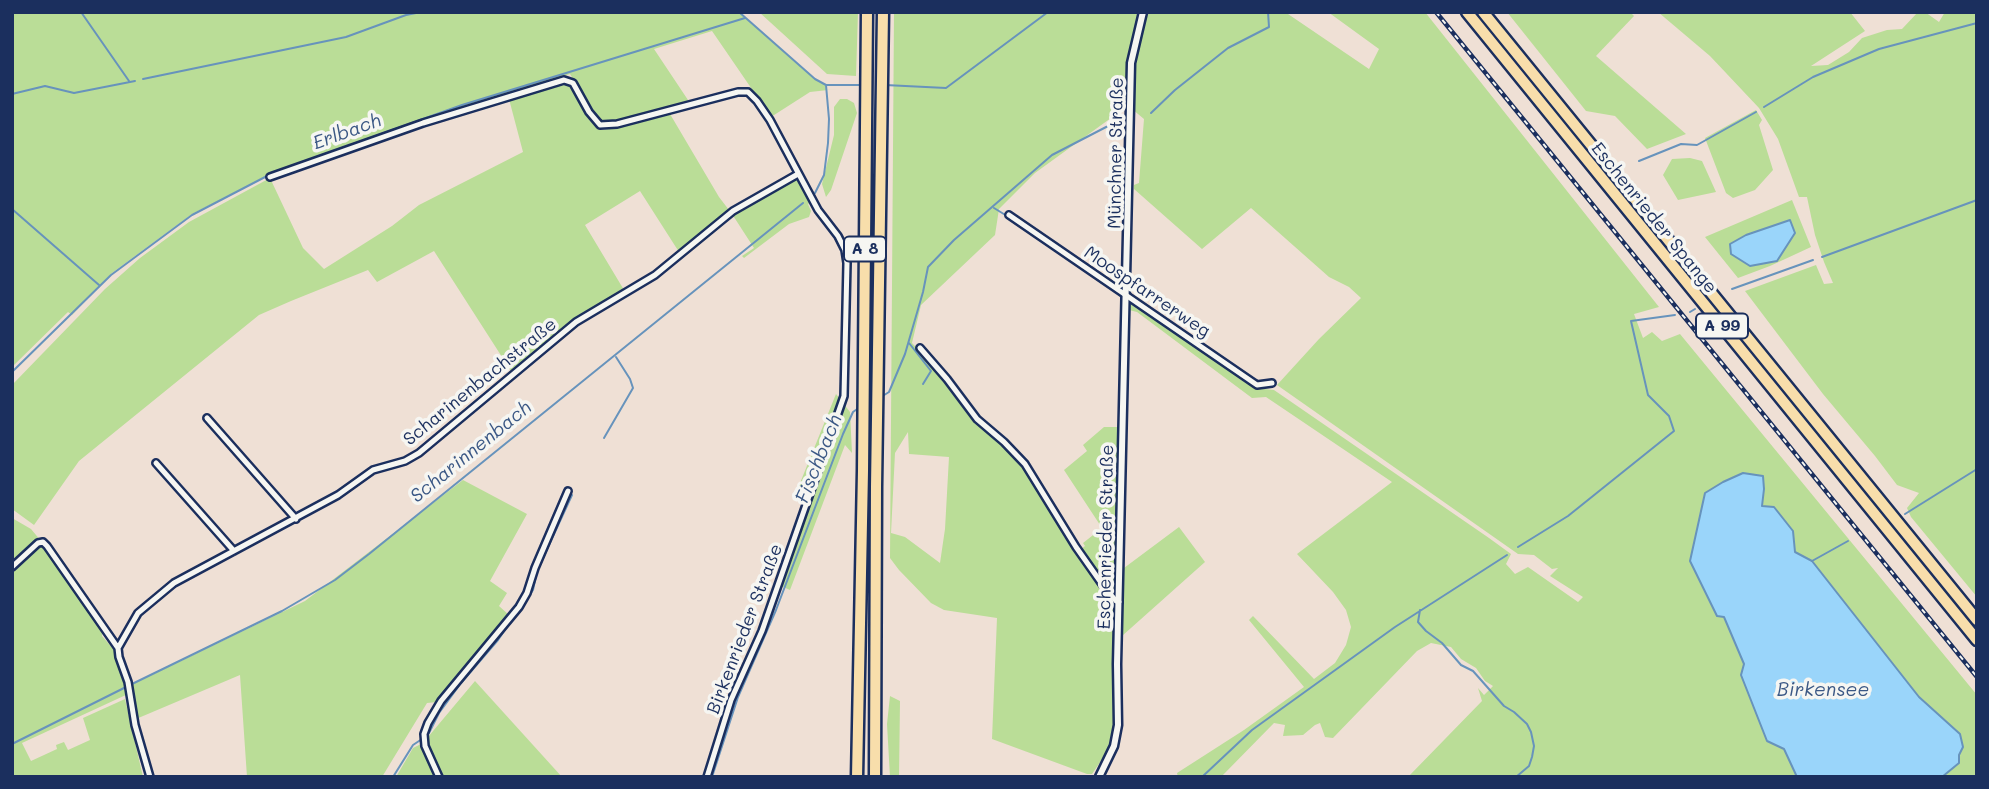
<!DOCTYPE html>
<meta charset="utf-8">
<style>
body{margin:0}
#map{position:relative;width:1989px;height:789px;overflow:hidden;background:#efe0d5;font-family:Mali,sans-serif}
canvas{display:block}
.frame{position:absolute;inset:0;border:14px solid #1b2f5e;pointer-events:none}
</style>
<div id="map">
<canvas width="1989" height="789"></canvas>
<div class="frame"></div>
</div>
<script>
const g = document.querySelector('canvas').getContext('2d');
g.lineJoin = 'round';
function fill(path, color) { g.fillStyle = color; g.fill(path, 'evenodd'); }
const toPath = rows => new Path2D(rows.map(r => 'M' + r).join(''));
function stroke(path, color, width, dash) { g.strokeStyle = color; g.lineWidth = width; g.lineCap = dash ? 'butt' : 'round'; g.setLineDash(dash || []); g.stroke(path); }
function drawText(font, color, halo, rows, align = 'center') {
  g.font = font + ' Mali,sans-serif'; g.lineWidth = 7; g.setLineDash([]); g.textBaseline = 'middle'; g.strokeStyle = halo; g.fillStyle = color; for (const [text, x, y, turn = 0] of rows) {
    g.save(); g.translate(x, y); g.rotate((+turn || 0) * Math.PI / 180); g.textAlign = isNaN(turn) ? turn : align; if (halo) g.strokeText(text, 0, 0); g.fillText(text, 0, 0); g.restore();
  }
}
fill(toPath([
 [12,12,739,12,815,79,826,85,827,90,837,89,810,92,771,117,712,31,654,49,690,103,617,123,600,124,570,74,443,114,269,175,192,214,112,273,72,315,68,312,12,367],
 [759,12,858,12,856,76,827,74],
 [894,12,1288,12,1288,14,1369,69,1379,49,1328,12,1425,12,1659,307,1634,314,1643,338,1652,332,1662,341,1680,334,1977,695,1977,777,1408,777,1482,701,1478,688,1484,695,1493,686,1485,681,1476,668,1461,659,1451,647,1431,643,1417,651,1333,738,1325,737,1320,723,1315,725,1303,735,1283,736,1285,725,1274,723,1221,777,1178,777,1177,773,1244,730,1304,687,1249,620,1253,616,1314,679,1335,663,1346,645,1351,627,1346,610,1333,592,1297,554,1392,482,1266,397,1252,398,1137,312,1129,310,1130,303,1255,388,1274,390,1489,538,1511,554,1506,564,1515,574,1528,567,1578,602,1583,597,1550,576,1558,568,1552,569,1534,555,1518,554,1277,385,1319,339,1361,298,1349,287,1329,277,1251,208,1202,249,1134,189,1134,185,1139,183,1144,119,1132,109,1122,110,1035,173,999,209,995,235,921,305,912,343,946,380,968,410,1003,443,1023,465,1115,606,1113,668,1114,724,1107,752,1092,774,1087,774,992,739,997,618,944,610,931,603,899,570,890,558],
 [908,432,909,454,949,457,945,529,940,563,905,537,891,533,895,453],
 [1507,12,1630,12,1634,16,1596,56,1686,134,1647,149,1615,116,1586,111],
 [1658,12,1850,12,1865,31,1811,66,1828,65,1849,52,1862,38,1887,30,1902,29,1918,12,1925,12,1939,22,1945,12,1977,12,1977,597,1911,517,1907,508,1919,493,1897,485,1875,456,1823,394,1745,291,1816,265,1824,284,1833,283,1824,262,1815,235,1807,197,1799,197,1778,139,1759,108,1710,56],
 [560,83,570,86,587,114,601,130,618,128,670,114,719,197,729,210,679,252,640,191,585,225,624,290,574,319,511,371,434,251,377,282,368,270,291,301,259,315,79,461,34,525,12,509,12,385,105,289,140,258,189,222,270,178,303,248,324,269,392,226,419,205,523,152,509,99],
 [840,99,847,99,854,103,857,113,831,190,826,197,822,184,834,135,834,107],
 [1756,110,1762,120,1759,125,1773,170,1755,190,1733,198,1726,193,1705,138],
 [1690,158,1702,161,1716,192,1678,200,1663,175,1672,159],
 [792,180,797,180,811,202,808,204,811,211,809,217,789,224,744,258,742,256,754,248,732,214],
 [1792,200,1811,247,1770,266,1738,278,1705,237],
 [836,394,850,412,852,453,845,445,790,590,781,586,810,506,796,493],
 [1104,427,1118,427,1115,595,1103,583,1080,550,1085,546,1083,543,1102,528,1064,470,1087,451,1083,445],
 [463,480,527,514,490,581,507,593,499,606,509,615,437,702,427,703,382,777,247,777,240,675,136,719,131,685,305,601],
 [12,518,31,529,41,541,103,631,102,636,116,652,128,694,22,743,31,761,57,749,56,745,64,742,68,750,90,740,83,718,125,699,143,777,12,777],
 [1179,527,1205,562,1122,636,1124,568],
 [475,681,562,777,396,777,413,748,423,743],
 [890,696,900,701,899,777,890,777,887,724]
]), '#badd97');
const water = toPath([
 [1790,220,1795,233,1777,261,1750,266,1731,254,1730,244,1746,235,1790,220],
 [1743,473,1763,476,1764,489,1762,506,1774,507,1793,531,1795,552,1812,561,1919,697,1960,734,1963,747,1959,755,1959,763,1942,777,1797,777,1784,749,1767,741,1741,675,1744,664,1724,617,1717,616,1690,561,1705,493,1723,482,1743,473]
]);
fill(water, '#9ad5fa');
stroke(water, '#6793bc', 2);
stroke(toPath([
 [81,12,129,81],
 [739,12,815,79,826,85,862,85],
 [143,79,346,37,406,15,421,12],
 [885,85,946,88,1048,12],
 [12,94,45,86,74,93,135,81],
 [1764,107,1813,77,1879,49,1977,23],
 [1151,113,1175,90,1228,48,1269,27,1268,12],
 [1639,161,1681,144,1697,145,1756,112],
 [292,166,462,105,745,18],
 [815,193,824,175,828,143,829,119,826,85],
 [994,208,1007,216],
 [12,209,99,285],
 [1822,257,1977,200],
 [1732,289,1813,260],
 [1690,312,1695,309],
 [909,343,931,371,923,384],
 [12,372,111,275,192,215,267,176],
 [881,397,889,392,905,354,923,292,928,267,954,240,1052,155,1110,125],
 [604,438,633,388,630,379,616,357],
 [1905,514,1977,469],
 [1518,547,1568,516,1674,431,1669,416,1648,395,1631,321,1675,315],
 [1812,561,1848,541],
 [525,602,533,590,537,571,572,495],
 [1420,610,1418,622,1426,631,1442,643,1461,665,1473,671,1504,706,1514,712,1527,724,1531,732,1534,746,1532,757,1529,766,1516,777],
 [132,684,282,611,335,580,369,554,803,203],
 [427,734,429,733,439,713,461,683,498,640,515,615],
 [12,744,126,687],
 [393,777,413,745,422,739],
 [712,777,738,697,776,610,843,434,853,412,860,407],
 [1202,777,1252,730,1395,627,1507,555]
]), '#6793bc', 2);
const minor = toPath([
 [270,177,423,123,564,80,573,83,589,112,600,125,617,124,738,92,748,92,757,101,770,120,818,210,838,236,845,250,847,263,844,396,762,631,731,700,707,777],
 [1009,215,1257,385,1272,383],
 [920,348,947,379,977,419,1004,442,1025,464,1076,547,1102,584,1116,601,1119,602],
 [207,418,296,519],
 [156,463,234,551],
 [12,567,38,543,43,542,47,546,118,648],
 [150,777,135,725,128,682,119,657,118,648,138,613,174,583,338,495,373,470,405,461,419,453,576,322,655,275,733,211,798,174],
 [439,777,425,746,424,734,428,723,441,701,519,607,527,593,535,568,568,491]
]);
const tertiary = toPath([
 [1099,777,1114,746,1118,725,1117,664,1131,63,1143,12]
]);
const motorway = toPath([
 [1467,12,1977,640],
 [1483,12,1977,620],
 [857,777,863,471,867,12],
 [875,777,876,486,883,12]
]);
stroke(minor, '#1b2f5e', 10);
stroke(tertiary, '#1b2f5e', 11);
stroke(motorway, '#1b2f5e', 15);
stroke(minor, '#f6f6f2', 5);
stroke(tertiary, '#f6f6f2', 6);
stroke(motorway, '#f8deab', 10);
const rail = toPath([
 [1436,12,1977,677]
]);
stroke(rail, '#1b2f5e', 4.5);
stroke(rail, '#f6f6f2', 2, [5]);
for (const [x, y, w] of [
 [865,249,42],
 [1722,326,52]
]) { const box = new Path2D(); box.roundRect(x - w / 2, y - 12.5, w, 25, 5); g.fillStyle = '#f6f6f2'; g.fill(box); stroke(box, '#1b2f5e', 2); }
drawText('bold 16px', '#1b2f5e', null, [
 ["A 8",865,249],
 ["A 99",1722,326]
]);
drawText('18px', '#1b2f5e', '#f6f6f2', [
 ["Münchner Straße",1116,153,-89],
 ["Eschenrieder Spange",1654,218,51],
 ["Moospfarrerweg",1147,292,34],
 ["Scharinenbachstraße",480,382,-39],
 ["Eschenrieder Straße",1106,537,-89],
 ["Birkenrieder Straße",745,629,-69]
]);
drawText('italic 19px', '#3b5885', '#f6f6f2', [
 ["Erlbach",347,132,-20],
 ["Scharinnenbach",471,452,-39],
 ["Fischbach",819,459,-68],
 ["Birkensee",1823,690]
]);
</script>
